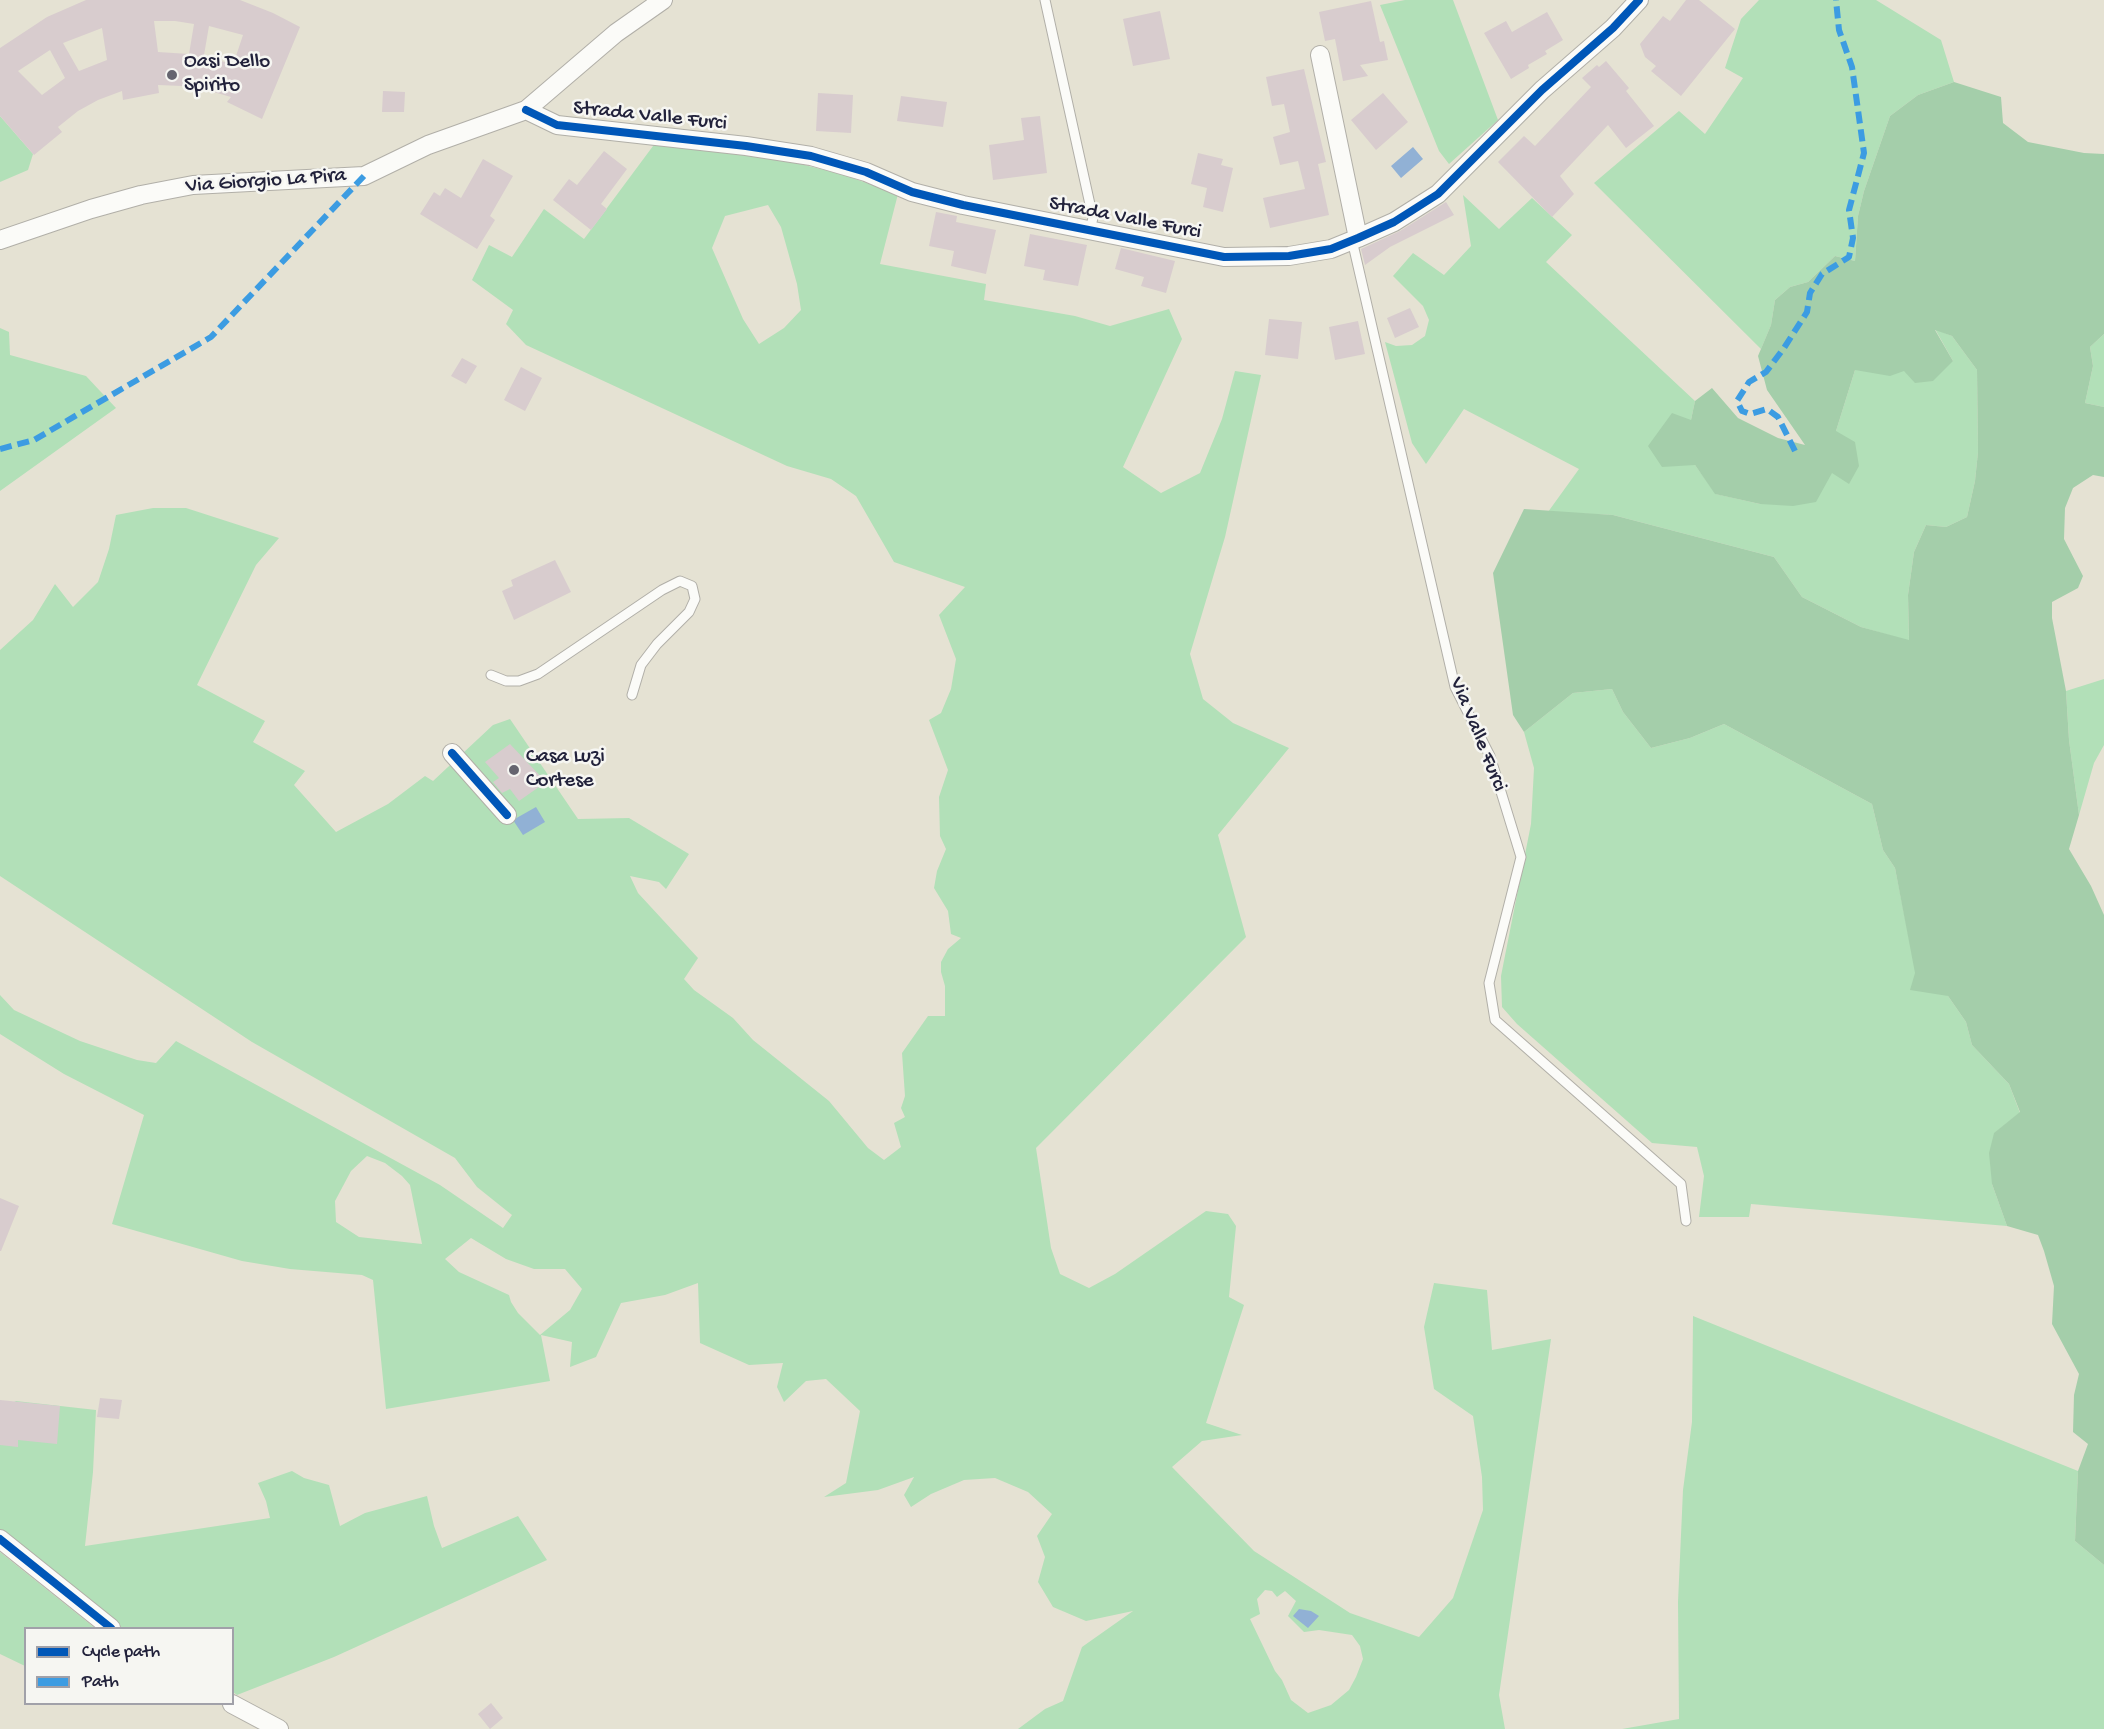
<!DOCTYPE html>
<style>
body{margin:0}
#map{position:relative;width:2104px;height:1729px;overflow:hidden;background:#e5e2d3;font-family:"Gochi Hand",sans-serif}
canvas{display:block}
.legend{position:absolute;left:24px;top:1627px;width:210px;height:78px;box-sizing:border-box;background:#f6f6f2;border:2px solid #a1a1a9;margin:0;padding:8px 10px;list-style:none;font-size:18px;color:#22223b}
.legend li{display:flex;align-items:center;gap:12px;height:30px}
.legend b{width:30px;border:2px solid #a1a1a9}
</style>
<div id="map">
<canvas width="2104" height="1729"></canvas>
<ul class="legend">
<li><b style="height:8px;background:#0057b8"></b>Cycle path</li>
<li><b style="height:8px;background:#3c9ce2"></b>Path</li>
</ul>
</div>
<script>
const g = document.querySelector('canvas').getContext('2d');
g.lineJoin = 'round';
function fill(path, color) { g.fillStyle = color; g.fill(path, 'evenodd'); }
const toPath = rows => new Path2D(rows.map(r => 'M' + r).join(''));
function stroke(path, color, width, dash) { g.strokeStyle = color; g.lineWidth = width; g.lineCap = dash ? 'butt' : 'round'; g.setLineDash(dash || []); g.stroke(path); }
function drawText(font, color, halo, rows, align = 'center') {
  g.font = font + ' "Gochi Hand",sans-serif'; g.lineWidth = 5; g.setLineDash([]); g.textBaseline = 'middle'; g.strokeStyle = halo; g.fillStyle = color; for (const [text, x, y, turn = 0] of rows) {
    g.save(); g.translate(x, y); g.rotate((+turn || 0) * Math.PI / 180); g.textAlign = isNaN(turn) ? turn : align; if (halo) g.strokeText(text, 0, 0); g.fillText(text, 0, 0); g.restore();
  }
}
fill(toPath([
 [1405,0,1453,0,1498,120,1449,164,1439,151,1380,5],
 [1759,0,1876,0,1941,40,1954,82,1918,95,1890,116,1864,191,1858,216,1855,261,1835,256,1808,282,1790,287,1775,300,1771,325,1761,349,1594,183,1679,111,1705,134,1743,78,1725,68,1741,19],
 [0,116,33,154,28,170,0,182],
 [656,142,793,162,844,175,898,194,880,264,986,284,984,300,1075,316,1110,326,1169,309,1182,339,1123,467,1161,493,1200,473,1222,419,1235,371,1261,375,1225,537,1190,654,1203,699,1233,723,1289,748,1218,835,1246,937,1036,1148,1051,1248,1060,1274,1089,1288,1115,1274,1206,1211,1228,1214,1236,1226,1229,1297,1244,1305,1206,1423,1242,1435,1202,1441,1172,1467,1254,1551,1350,1613,1419,1637,1453,1598,1483,1510,1482,1477,1473,1416,1434,1389,1424,1327,1434,1283,1487,1290,1492,1350,1551,1339,1499,1695,1505,1729,1018,1729,1045,1709,1063,1701,1082,1647,1133,1611,1086,1621,1053,1607,1038,1582,1045,1557,1037,1536,1052,1514,1028,1492,995,1478,964,1480,931,1494,911,1507,904,1495,914,1477,878,1490,824,1497,846,1483,860,1411,826,1379,806,1381,784,1402,777,1387,783,1363,749,1365,700,1343,698,1283,665,1295,621,1303,596,1357,570,1367,572,1342,541,1335,550,1381,386,1409,373,1280,362,1275,290,1269,242,1261,112,1224,144,1115,64,1074,0,1034,0,995,14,1010,80,1041,137,1060,156,1063,176,1041,440,1185,503,1228,512,1215,477,1187,455,1158,252,1042,0,876,0,650,33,620,55,584,73,607,98,582,109,549,116,515,153,508,186,508,279,538,256,565,197,685,265,721,253,742,305,771,294,785,336,832,388,804,425,776,433,781,493,725,510,719,578,819,629,818,689,854,666,889,659,882,630,876,638,893,698,958,684,979,694,990,733,1018,753,1040,829,1101,868,1148,884,1160,901,1147,894,1123,905,1117,901,1108,905,1096,902,1053,928,1016,945,1016,945,986,941,972,941,962,948,949,961,938,951,934,948,911,934,888,937,871,946,849,940,836,939,797,948,770,929,720,941,713,951,689,956,659,939,615,965,587,894,562,856,496,831,479,787,466,526,345,506,324,513,310,472,280,489,245,512,257,544,209,584,239],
 [768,205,781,227,797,284,801,310,784,328,759,344,743,319,712,248,725,216],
 [367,1156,385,1163,402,1176,410,1185,422,1244,359,1237,336,1222,335,1201,351,1171],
 [471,1238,506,1259,534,1269,565,1269,582,1289,570,1310,540,1335,518,1313,511,1302,509,1295,459,1272,445,1259],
 [1265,1590,1272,1591,1277,1597,1285,1591,1296,1601,1288,1616,1304,1632,1319,1630,1352,1635,1360,1646,1363,1659,1356,1677,1349,1690,1331,1705,1308,1713,1291,1700,1282,1680,1275,1671,1250,1619,1260,1614,1257,1599],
 [1463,195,1499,229,1532,198,1572,235,1546,262,1695,401,1691,420,1695,465,1716,494,1760,504,1836,431,1855,370,1904,371,1953,361,1935,329,1952,336,1977,370,1978,452,1975,481,1967,517,1946,527,1926,525,1914,552,1908,595,1909,641,1861,627,1802,597,1774,557,1613,515,1548,512,1579,469,1464,409,1426,464,1412,443,1385,342,1396,346,1412,345,1425,336,1429,320,1423,306,1393,276,1413,253,1444,275,1471,246],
 [0,328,9,332,10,355,86,376,116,408,0,491],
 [2104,334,2104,407,2085,403,2093,366,2090,347],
 [2104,679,2104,745,2094,763,2079,815,2069,740,2066,691],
 [1612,689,1623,712,1651,748,1690,738,1724,724,1872,804,1883,850,1895,868,1916,973,1948,996,1966,1022,1972,1045,2009,1084,2020,1113,1995,1133,1992,1184,2007,1226,1751,1204,1749,1217,1699,1217,1704,1176,1697,1147,1652,1143,1517,1024,1502,1007,1501,976,1531,824,1534,768,1524,732,1573,693],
 [1693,1316,2078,1471,2075,1541,2104,1565,2104,1729,1622,1729,1679,1719,1678,1602,1683,1490,1692,1422],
 [16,1401,96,1410,93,1472,85,1546,270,1518,266,1501,258,1483,292,1471,304,1478,329,1485,340,1526,365,1513,427,1496,434,1526,442,1548,518,1516,547,1560,334,1657,237,1695,233,1692,232,1628,123,1628,103,1616,0,1530,0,1406,5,1407],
 [0,1552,95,1628,26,1628,25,1666,0,1654]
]), '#b2e0b8');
fill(toPath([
 [1954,82,2001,97,2003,123,2028,142,2084,153,2104,154,2104,334,2090,347,2093,366,2085,403,2104,407,2104,477,2093,475,2073,488,2065,508,2064,539,2083,576,2078,588,2052,602,2052,618,2066,691,2069,740,2079,815,2069,849,2091,886,2104,915,2104,1565,2075,1541,2078,1471,2088,1444,2073,1432,2074,1395,2079,1374,2052,1324,2054,1286,2044,1251,2038,1235,2007,1226,1992,1184,1989,1153,1994,1133,2020,1112,2009,1084,1972,1045,1966,1022,1948,996,1910,990,1915,973,1895,868,1883,850,1872,804,1724,724,1690,738,1651,748,1623,712,1612,689,1573,693,1524,732,1513,715,1493,573,1524,509,1613,515,1774,557,1802,597,1861,627,1909,640,1908,595,1914,552,1926,525,1946,527,1967,517,1975,481,1978,452,1977,370,1952,336,1935,330,1953,361,1933,381,1915,383,1904,371,1890,376,1855,370,1836,431,1855,442,1859,466,1849,484,1832,473,1816,502,1793,506,1760,504,1715,494,1695,465,1662,467,1648,446,1672,413,1691,420,1695,401,1712,388,1738,418,1778,438,1805,445,1767,390,1758,356,1771,325,1775,300,1790,287,1808,282,1835,256,1855,261,1858,216,1864,191,1890,116,1918,95]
]), '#a4ceaa');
fill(toPath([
 [1413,147,1423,159,1401,178,1391,166],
 [536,807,545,822,523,835,513,820],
 [1299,1609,1311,1611,1319,1616,1308,1628,1293,1616]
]), '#91b1d5');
fill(toPath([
 [86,0,240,0,273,13,300,27,262,119,227,102,231,97,203,89,182,86,158,85,159,93,123,100,122,91,98,100,78,111,58,127,62,132,34,155,0,116,0,48,47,17],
 [154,21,175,21,194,24,189,54,158,52],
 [209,26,243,35,233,65,204,55],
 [102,28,107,60,79,71,63,43],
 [50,50,65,78,42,95,18,71],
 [1686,0,1699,0,1735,29,1681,96,1651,71,1656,66,1645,57,1640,44,1663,16,1670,21],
 [1371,1,1380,42,1384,41,1388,60,1360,65,1368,76,1343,81,1335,39,1325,41,1319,12],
 [1160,11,1170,59,1133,66,1123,19],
 [1547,12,1563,40,1545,51,1547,54,1528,65,1529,68,1511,79,1484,33,1506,21,1512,32],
 [1606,61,1629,88,1626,91,1654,126,1626,148,1608,125,1560,176,1574,194,1552,217,1498,162,1524,136,1535,146,1591,87,1582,78,1597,65,1599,67],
 [1304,69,1326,162,1318,164,1329,215,1270,228,1263,198,1305,189,1298,161,1280,165,1273,137,1290,132,1284,104,1272,106,1266,77],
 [383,91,405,92,404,112,382,112],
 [818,93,853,95,851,133,816,131],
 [1383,93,1408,122,1376,150,1351,120],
 [901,96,947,102,943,127,897,121],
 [1040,116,1047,173,993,180,989,145,1024,140,1021,118],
 [604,151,627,169,601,204,607,209,591,230,553,200,569,179,577,185],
 [1198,153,1223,159,1221,165,1233,168,1223,212,1203,207,1207,188,1191,184],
 [483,159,513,176,490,216,495,220,477,249,420,214,434,192,440,196,445,188,461,198],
 [1446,202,1454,215,1390,247,1365,265,1361,249,1400,231],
 [936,212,957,216,956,222,996,230,986,274,951,266,954,251,929,246],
 [1030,234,1087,245,1078,286,1043,280,1045,270,1024,266],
 [1121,248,1175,261,1166,293,1141,286,1144,277,1115,269],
 [1410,308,1419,327,1395,338,1387,318],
 [1269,319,1302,322,1298,359,1265,355],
 [1358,321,1365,354,1335,360,1329,327],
 [462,358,477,366,466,384,451,376],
 [521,367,542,378,525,411,504,400],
 [555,560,571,592,514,620,502,591,513,586,511,580],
 [510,744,546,782,519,801,510,789,502,793,493,782,499,778,485,762],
 [0,1198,19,1206,1,1251,0,1251],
 [100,1398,122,1400,119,1419,97,1417],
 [0,1400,60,1406,57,1444,18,1440,18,1447,0,1445],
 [491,1703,503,1718,490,1729,478,1714]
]), '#d8ccce');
const lane = toPath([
 [1045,0,1093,218,1090,230],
 [1352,240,1455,687,1490,756,1521,857,1489,983,1495,1020,1681,1184,1686,1221],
 [491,675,506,681,519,681,538,674,662,590,680,581,692,586,695,599,689,612,657,644,641,665,632,695]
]);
const street = toPath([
 [1320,55,1358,238],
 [526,110,557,125,746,146,811,156,866,172,912,192,963,205,1224,257,1289,256,1331,249,1358,238,1394,222,1438,194,1542,90,1613,28,1639,0],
 [0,240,91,209,141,195,193,185,364,176,428,145,526,110,616,33,663,0],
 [452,753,507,815],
 [0,1539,111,1628],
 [232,1704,279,1729]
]);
stroke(lane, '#b1afa8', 11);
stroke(street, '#b1afa8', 20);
stroke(lane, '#fbfbf8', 9);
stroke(street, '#fbfbf8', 18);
stroke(toPath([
 [0,449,34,440,211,337,364,176],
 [1795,451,1778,417,1767,409,1750,414,1742,411,1737,401,1749,382,1766,372,1784,348,1807,312,1810,293,1822,274,1849,257,1853,238,1849,210,1864,153,1852,67,1839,30,1836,0]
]), '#3c9ce2', 6, [12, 6]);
stroke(toPath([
 [526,110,557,125,746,146,811,156,866,172,912,192,963,205,1224,257,1289,256,1331,249,1358,238,1394,222,1438,194,1542,90,1613,28,1639,0],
 [452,753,507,815],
 [0,1539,111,1628]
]), '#0057b8', 8);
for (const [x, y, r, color] of [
 [172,75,6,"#666570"],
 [514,770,6,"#666570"]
]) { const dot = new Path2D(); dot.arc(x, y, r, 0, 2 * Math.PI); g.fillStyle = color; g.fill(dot); stroke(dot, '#f6f6f2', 2); }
drawText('21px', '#22223b', '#f6f6f2', [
 ["Oasi Dello",184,63],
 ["Spirito",184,87],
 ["Casa Luzi",526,758],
 ["Cortese",526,782]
], 'left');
drawText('21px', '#22223b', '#f6f6f2', [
 ["Strada Valle Furci",650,117,6],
 ["Via Giorgio La Pira",266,182,-4],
 ["Strada Valle Furci",1125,219,11],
 ["Via Valle Furci",1477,735,68]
]);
</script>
